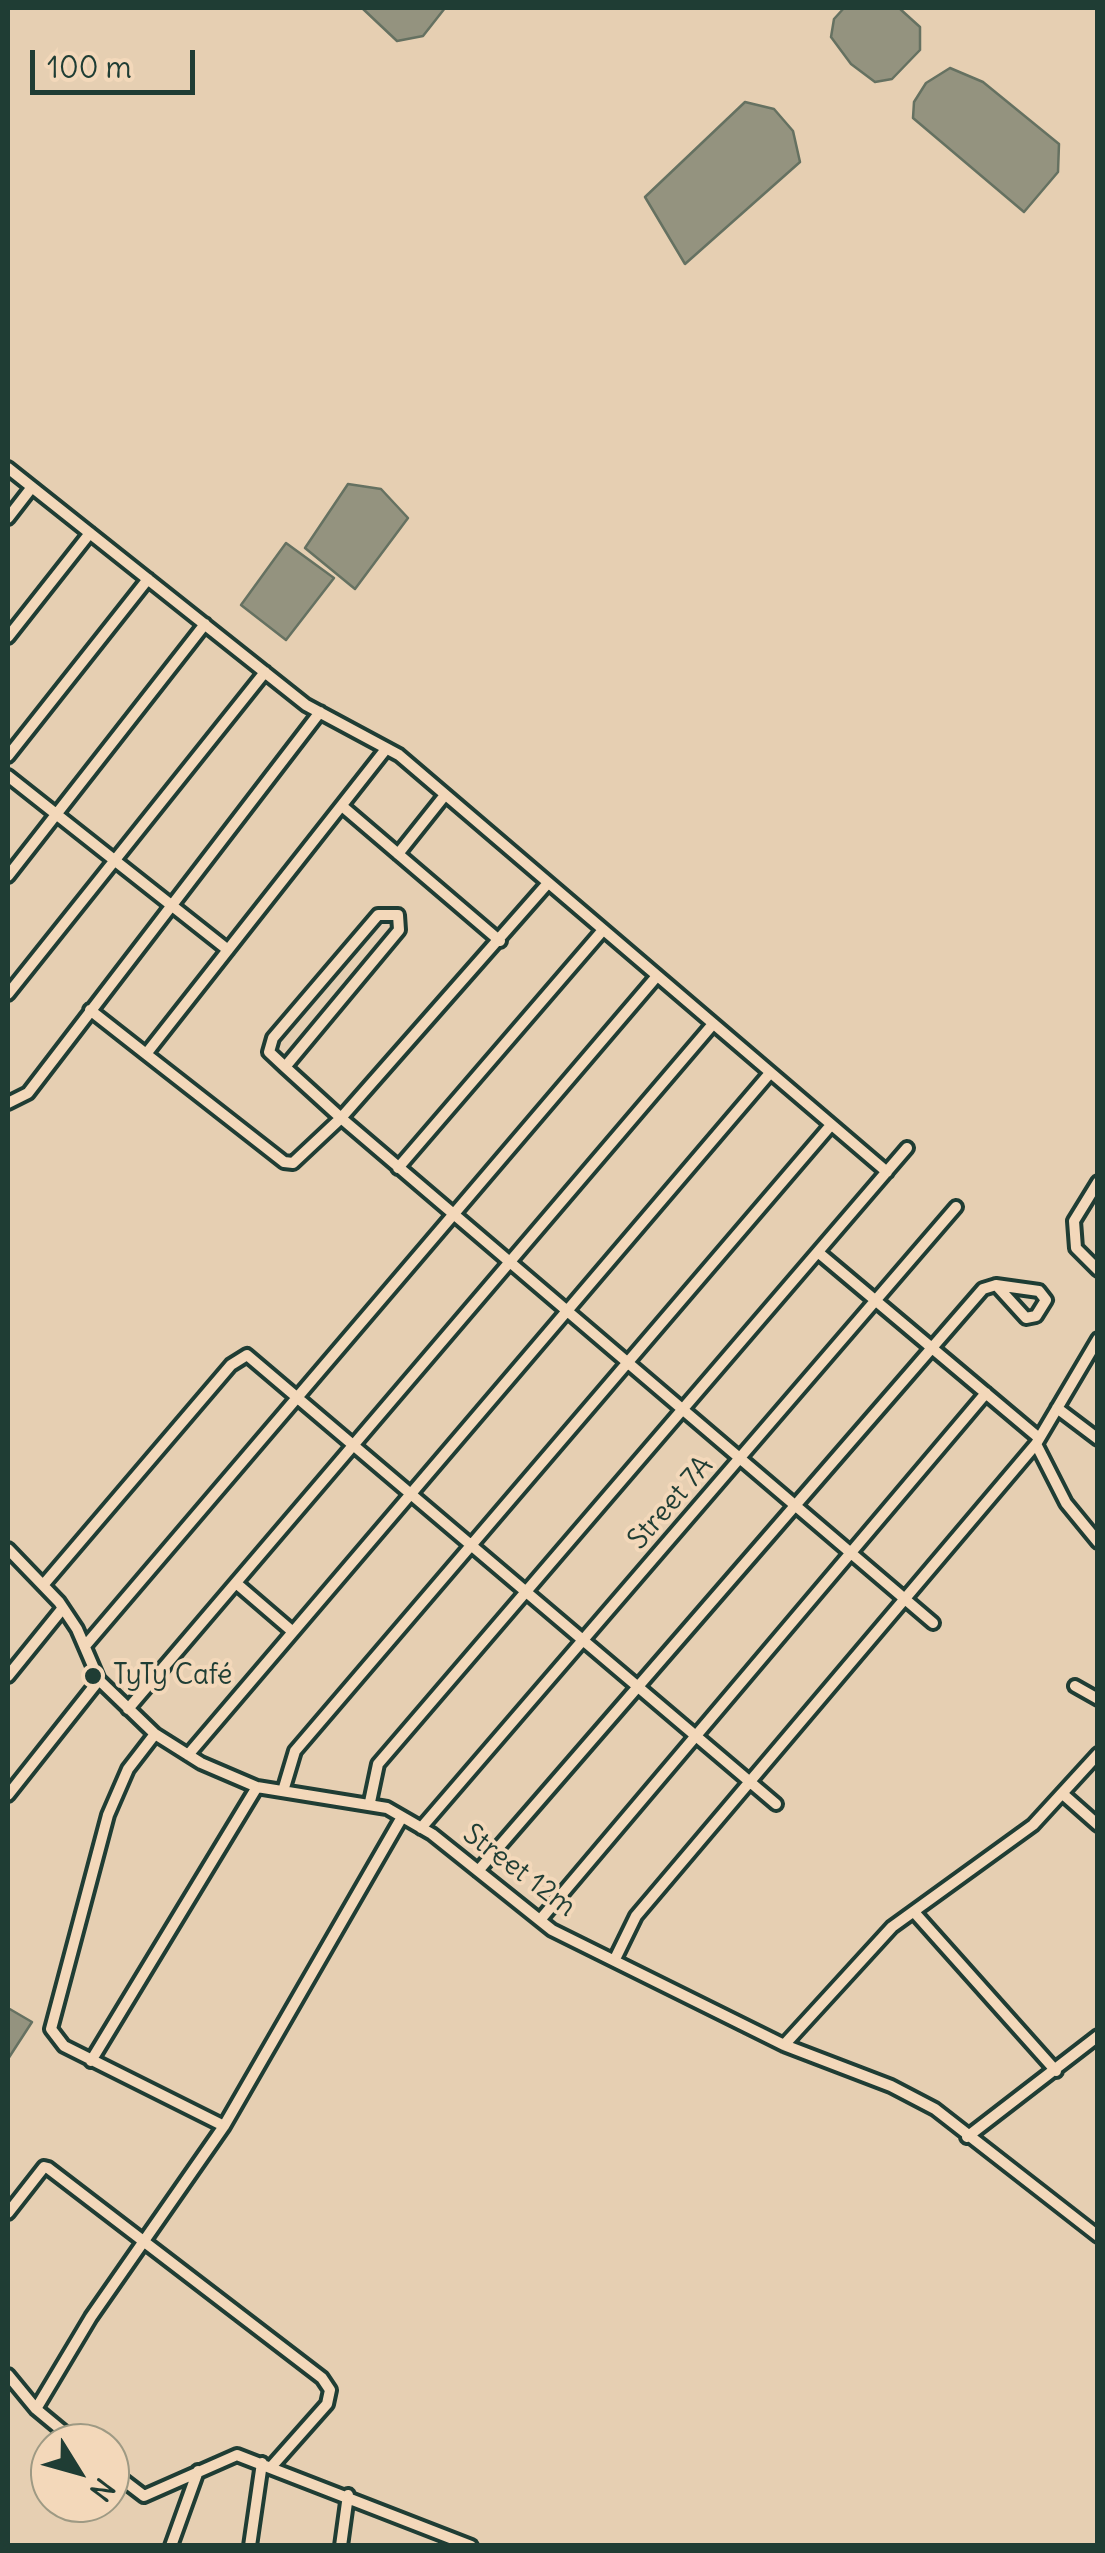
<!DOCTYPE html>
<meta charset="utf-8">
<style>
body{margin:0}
#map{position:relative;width:1105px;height:2553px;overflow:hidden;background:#e6cfb2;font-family:Delius,sans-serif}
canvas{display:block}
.frame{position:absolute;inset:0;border:10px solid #1f3d34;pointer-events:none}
.north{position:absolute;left:30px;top:2423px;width:100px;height:100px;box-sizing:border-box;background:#f3d8ba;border:2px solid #9e9a84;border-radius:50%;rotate:127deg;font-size:28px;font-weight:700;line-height:40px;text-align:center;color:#1f3d34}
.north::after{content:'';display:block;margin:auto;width:35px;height:45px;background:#1f3d34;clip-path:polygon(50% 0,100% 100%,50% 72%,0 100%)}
.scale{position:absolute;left:30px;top:50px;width:165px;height:45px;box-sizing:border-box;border:5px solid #1f3d34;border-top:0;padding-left:12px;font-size:30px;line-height:35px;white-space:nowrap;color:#1f3d34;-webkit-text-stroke:8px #f3d8ba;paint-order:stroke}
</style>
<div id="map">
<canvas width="1105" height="2553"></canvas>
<div class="frame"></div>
<div class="north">N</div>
<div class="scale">100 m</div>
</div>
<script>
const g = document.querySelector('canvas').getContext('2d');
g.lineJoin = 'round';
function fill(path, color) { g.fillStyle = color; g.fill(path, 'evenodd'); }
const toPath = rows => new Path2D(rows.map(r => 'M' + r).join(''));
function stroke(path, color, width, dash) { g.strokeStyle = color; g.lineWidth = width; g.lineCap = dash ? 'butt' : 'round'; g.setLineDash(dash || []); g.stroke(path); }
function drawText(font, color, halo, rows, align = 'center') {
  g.font = font + ' Delius,sans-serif'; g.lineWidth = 8; g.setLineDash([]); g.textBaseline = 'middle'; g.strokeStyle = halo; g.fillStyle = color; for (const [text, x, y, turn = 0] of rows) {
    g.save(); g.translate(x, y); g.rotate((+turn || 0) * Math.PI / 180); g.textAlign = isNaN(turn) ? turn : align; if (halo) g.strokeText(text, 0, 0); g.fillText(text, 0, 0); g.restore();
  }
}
const water = toPath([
 [362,8,445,8,423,36,397,41,362,8],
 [844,8,899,8,920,27,920,50,892,79,875,82,851,64,831,37,834,19,844,8],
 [950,68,983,82,1059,144,1058,172,1024,212,913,118,914,102,926,83,950,68],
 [745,102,774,109,793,131,800,162,685,264,645,197,745,102],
 [348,484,381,489,408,518,355,589,305,548,348,484],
 [286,543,334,578,286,640,241,605,286,543],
 [8,2008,32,2022,8,2059,8,2008]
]);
fill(water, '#94937f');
stroke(water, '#657161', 2.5);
const street = toPath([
 [8,468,306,705,399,755,887,1172],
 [8,518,32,487],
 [8,637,90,533],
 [8,756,148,579],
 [8,776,228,950],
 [342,806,500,941],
 [398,854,445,795],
 [8,876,205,624],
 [548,883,341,1118,933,1623],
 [8,994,265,672],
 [90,1010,146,1054,386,749],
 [146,1054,284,1162,293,1163,341,1118,285,1067,269,1052,273,1038,378,915,398,915,399,930,285,1067],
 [8,1103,28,1093,320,712],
 [398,1168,603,930],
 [1098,1182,1074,1221,1076,1248,1098,1270],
 [819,1253,1039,1438],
 [1098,1339,1036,1444,1066,1503,1098,1542],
 [1057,1408,1098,1439],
 [8,1549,59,1602,77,1629,99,1680,155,1734,201,1763,257,1787,387,1808,432,1834,552,1930,784,2045,891,2086,935,2109,1098,2236],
 [236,1583,293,1632],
 [44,1584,231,1365,247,1355,776,1804],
 [85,1646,657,976],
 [8,1676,63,1608],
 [1075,1686,1098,1699],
 [128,1709,713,1024],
 [155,1734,128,1769,108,1815,51,2029,64,2046,224,2126],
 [188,1755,770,1073],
 [283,1791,295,1751,831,1125],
 [8,1795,99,1680],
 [1064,1795,1098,1825],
 [370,1802,378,1764,907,1148],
 [421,1828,956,1207],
 [478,1871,983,1289,996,1285,1039,1291,1046,1300,1036,1316,1026,1318,996,1285],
 [914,1912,1056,2071],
 [540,1920,986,1393],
 [615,1959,636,1916,1036,1444],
 [784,2045,892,1927,1033,1825,1098,1754],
 [91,2061,257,1787],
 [967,2137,1098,2036],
 [8,2213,44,2167,48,2168,322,2378,330,2390,327,2404,272,2466],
 [8,2375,36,2409,77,2443],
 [36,2409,91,2317,224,2126,402,1817],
 [110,2470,144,2496,237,2455,471,2546],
 [171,2546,198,2471],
 [250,2546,262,2463],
 [341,2546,348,2495]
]);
stroke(street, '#1f3d34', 18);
stroke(street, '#f3d8ba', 10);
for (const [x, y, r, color] of [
 [93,1676,10,"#1f3d34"]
]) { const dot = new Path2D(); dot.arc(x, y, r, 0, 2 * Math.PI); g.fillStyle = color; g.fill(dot); stroke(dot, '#f3d8ba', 4); }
drawText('28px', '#1f3d34', '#f3d8ba', [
 ["Street 7A",671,1503,-49],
 ["Street 12m",519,1871,37]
]);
drawText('28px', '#1f3d34', '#f3d8ba', [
 ["TyTy Café",113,1676]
], 'left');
</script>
